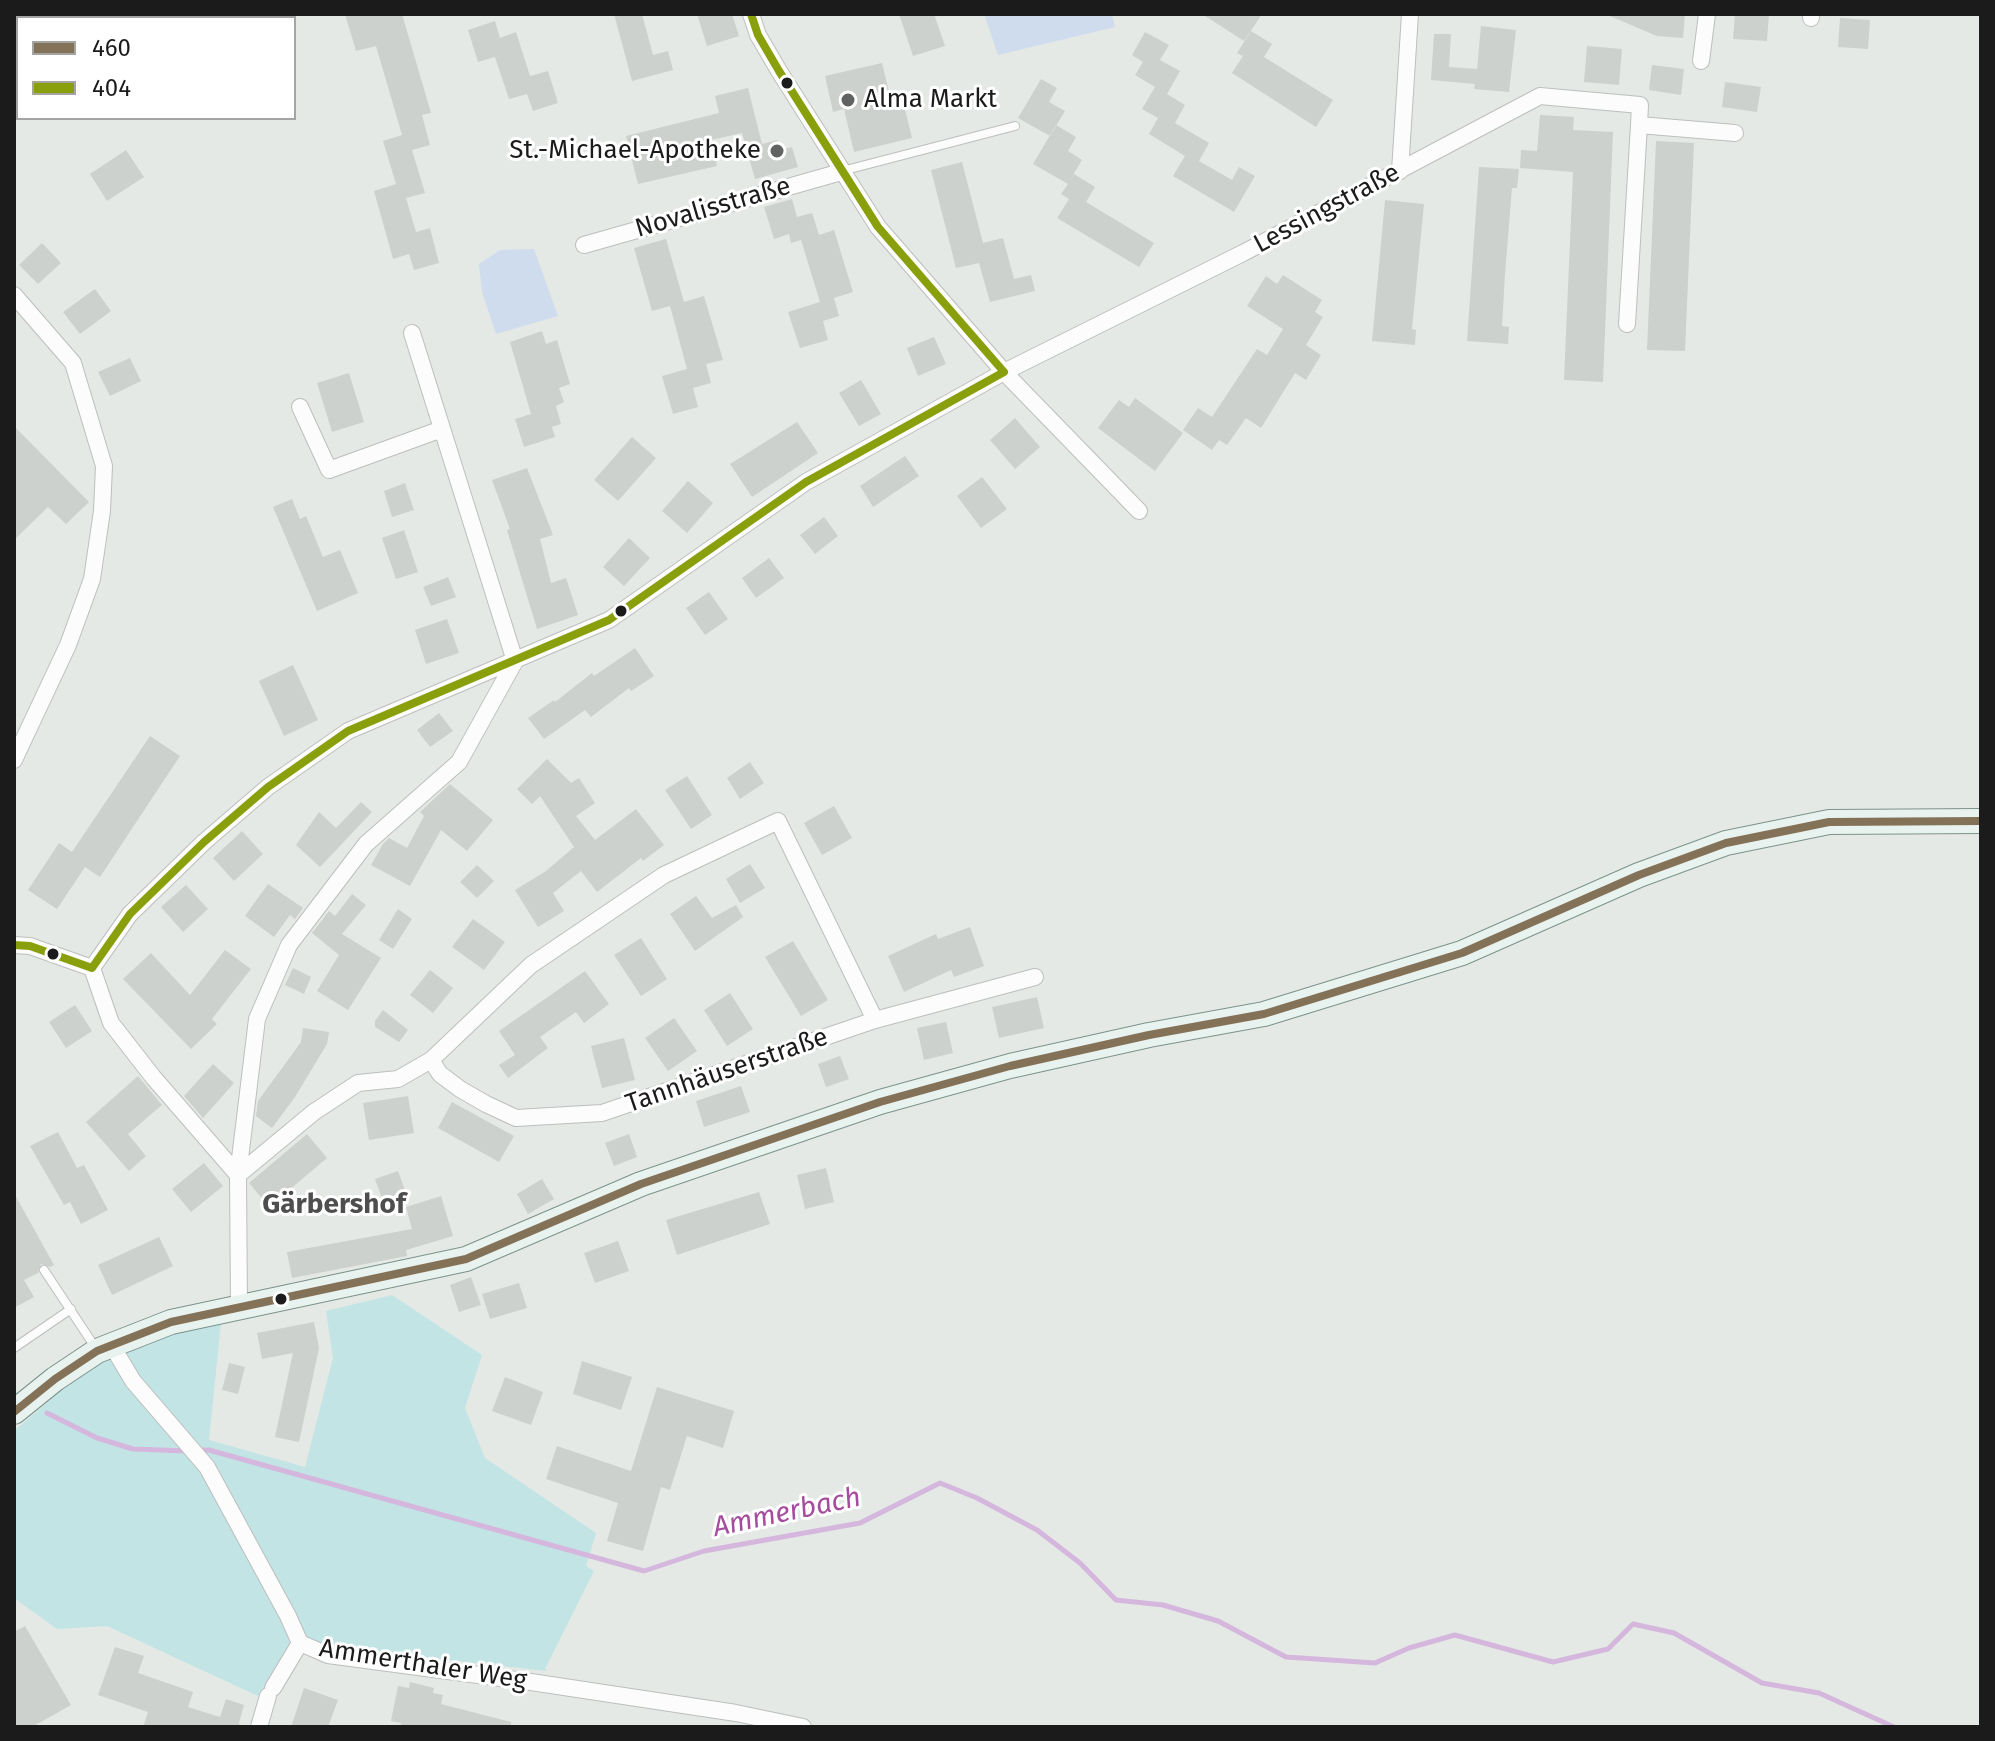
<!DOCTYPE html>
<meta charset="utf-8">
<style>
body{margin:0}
#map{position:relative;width:1995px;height:1741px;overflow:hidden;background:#e4e9e5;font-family:"Fira Sans",sans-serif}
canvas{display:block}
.frame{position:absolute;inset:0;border:16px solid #1b1b1b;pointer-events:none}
.legend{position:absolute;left:16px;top:16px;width:280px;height:104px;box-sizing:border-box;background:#fff;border:2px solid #a4a4a4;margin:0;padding:10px 14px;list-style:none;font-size:24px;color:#1b1b1b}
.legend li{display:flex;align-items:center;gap:16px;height:40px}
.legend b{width:40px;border:2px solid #a4a4a4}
</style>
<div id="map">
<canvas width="1995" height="1741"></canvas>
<div class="frame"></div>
<ul class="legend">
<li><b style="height:10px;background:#837158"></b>460</li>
<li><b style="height:10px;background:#899f0b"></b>404</li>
</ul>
</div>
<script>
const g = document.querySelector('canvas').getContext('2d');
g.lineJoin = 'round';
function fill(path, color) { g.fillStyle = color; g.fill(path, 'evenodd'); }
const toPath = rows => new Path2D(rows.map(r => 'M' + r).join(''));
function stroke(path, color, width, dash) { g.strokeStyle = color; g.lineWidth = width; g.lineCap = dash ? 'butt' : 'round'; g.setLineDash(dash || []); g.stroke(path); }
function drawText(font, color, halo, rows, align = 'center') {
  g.font = font + ' "Fira Sans",sans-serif'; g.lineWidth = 6; g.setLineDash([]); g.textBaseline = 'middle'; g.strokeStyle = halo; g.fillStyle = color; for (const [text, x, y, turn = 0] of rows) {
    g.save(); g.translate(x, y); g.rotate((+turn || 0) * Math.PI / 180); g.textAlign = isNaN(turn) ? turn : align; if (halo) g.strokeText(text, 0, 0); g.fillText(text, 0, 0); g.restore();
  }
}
fill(toPath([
 [392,1295,482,1355,465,1408,485,1458,596,1533,586,1566,594,1571,545,1669,547,1671,329,1647,281,1658,258,1696,107,1626,57,1629,14,1598,14,1431,92,1364,170,1330,221,1323,209,1440,305,1467,333,1358,326,1311]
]), '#c2e4e5');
fill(toPath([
 [984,14,1112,14,1115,27,998,55],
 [534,249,558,316,496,334,482,292,479,264,500,250]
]), '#cfdcee');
stroke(toPath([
 [47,1413,97,1438,133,1449,187,1451],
 [197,1450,209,1450,644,1571,704,1551,860,1523,940,1483,977,1498,1037,1530,1080,1563,1116,1600,1163,1605,1218,1621,1286,1657,1375,1663,1409,1648,1455,1635,1553,1662,1608,1649,1633,1624,1674,1633,1762,1683,1819,1693,1894,1727]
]), '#d5b7dd', 5);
fill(toPath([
 [345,14,402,14,431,113,422,115,430,145,412,150,425,193,406,198,416,232,430,228,439,263,414,270,409,254,393,259,374,191,396,184,383,141,402,135,376,46,356,51],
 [614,14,642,14,653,55,668,51,673,70,632,81],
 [697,14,732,14,739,36,707,46],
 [899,14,934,14,945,46,913,56],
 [1202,14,1262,14,1244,41],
 [1605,14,1685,14,1683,38,1657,36],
 [1735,14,1769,14,1767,41,1733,39],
 [1840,18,1870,20,1868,49,1838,47],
 [495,21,500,38,516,32,530,76,548,71,558,103,533,111,527,94,509,99,495,57,478,62,468,30],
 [1481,26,1516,30,1509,92,1474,89,1475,84,1431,80,1434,34,1451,34,1449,67,1477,69],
 [1251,31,1272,44,1264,57,1333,100,1316,127,1232,73,1243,56,1237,53],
 [1145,32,1169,45,1160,60,1180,71,1167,94,1185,105,1175,123,1209,143,1199,161,1232,180,1239,167,1255,176,1234,212,1173,176,1185,156,1149,134,1158,118,1142,109,1155,87,1135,75,1143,62,1132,55],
 [1587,46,1622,49,1619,85,1584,82],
 [882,63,890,96,901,93,912,138,854,152,844,109,833,112,825,76],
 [1652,65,1684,69,1681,95,1649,90],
 [1041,79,1057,88,1049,102,1065,111,1050,136,1018,118],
 [1725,82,1761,87,1757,112,1722,107],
 [748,88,762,144,777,140,780,150,792,147,798,167,755,179,742,133,711,140,717,166,638,184,626,136,719,113,715,96],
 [1540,115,1574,117,1573,130,1613,132,1603,382,1564,380,1573,172,1520,168,1521,150,1537,151],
 [1056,125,1076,137,1068,151,1082,160,1070,180,1074,174,1095,187,1086,202,1154,243,1139,267,1057,218,1069,199,1061,194,1068,184,1033,164],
 [1656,141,1694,143,1685,351,1647,350],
 [126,150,144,177,107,201,90,174],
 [962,162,983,243,1003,238,1014,279,1031,275,1035,291,990,302,979,263,956,268,931,170],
 [1479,167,1519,169,1517,188,1512,188,1505,274,1502,326,1509,327,1508,344,1467,341],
 [792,199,797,217,812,213,819,235,834,230,853,292,834,298,839,316,823,321,828,340,800,348,788,312,820,302,801,240,791,243,789,234,774,239,764,207],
 [1385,200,1424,204,1412,329,1416,330,1415,345,1372,341],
 [666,239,684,302,704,296,723,360,706,364,711,383,693,388,698,407,673,414,662,376,687,369,670,306,652,311,634,248],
 [42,243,61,263,38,284,19,265],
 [1283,275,1322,300,1315,312,1323,317,1306,345,1321,355,1306,380,1295,373,1261,428,1246,418,1227,445,1219,440,1212,450,1183,430,1198,408,1212,417,1257,349,1267,355,1283,329,1247,306,1266,276,1277,284],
 [95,289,111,311,80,334,63,312],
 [542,331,546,344,557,340,570,384,559,388,564,402,556,406,561,424,552,427,555,437,524,447,515,419,531,414,510,342],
 [934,337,946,364,918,376,907,348],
 [130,358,141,381,110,396,98,372],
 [349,373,364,422,332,432,317,383],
 [861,380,881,414,859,426,839,393],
 [1135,398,1183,433,1155,471,1098,428,1119,400,1129,407],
 [1015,418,1040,447,1015,469,990,440],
 [797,422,818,453,752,497,730,464],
 [14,426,89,502,66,524,48,507,14,540],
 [632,437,656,458,618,501,594,480],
 [905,456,919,476,873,507,860,486],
 [527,468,553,535,540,539,551,583,566,578,578,615,537,629,507,530,510,529,492,480],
 [982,477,1007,509,981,528,957,496],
 [688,481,713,503,687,533,662,511],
 [405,483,414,510,392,517,384,491],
 [292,499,300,519,306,516,323,557,340,550,358,593,317,611,273,507],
 [824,517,838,536,815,554,800,535],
 [404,530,418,572,396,579,382,538],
 [629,538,650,558,624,586,603,567],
 [769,558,784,578,756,598,742,578],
 [448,577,456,597,431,606,423,587],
 [709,592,728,619,705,635,686,608],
 [447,619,459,653,426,664,415,630],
 [635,648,654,676,631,691,629,688,591,717,585,710,544,739,528,718,554,700,555,702,592,673,594,676],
 [293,665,318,720,284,736,259,681],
 [439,713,453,731,430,747,417,730],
 [150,736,180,756,100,877,85,867,57,909,28,890,59,843,72,852],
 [547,759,571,783,579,778,595,803,576,816,595,840,636,809,664,845,643,861,641,858,597,892,581,871,553,893,564,911,538,927,515,890,546,871,574,847,540,796,532,804,517,789],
 [750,762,764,783,740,799,727,778],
 [687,776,712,815,691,829,665,790],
 [450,784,493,820,467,851,441,830,410,886,371,865,383,844,389,838,407,848,424,816,420,812],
 [361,802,372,812,320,867,296,845,319,812,336,828],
 [834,806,852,838,822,855,804,823],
 [242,831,263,854,234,881,213,858],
 [750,864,765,888,740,903,726,879],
 [477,865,494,881,477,898,460,882],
 [268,884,303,908,295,919,290,915,274,937,245,916],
 [186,885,208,909,183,932,161,907],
 [352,894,366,905,342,934,381,958,348,1010,317,991,339,955,312,933,329,911,335,916],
 [696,896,712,918,736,905,743,917,695,951,670,914],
 [398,909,412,919,393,949,379,940],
 [473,919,505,942,484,970,452,947],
 [970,927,984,966,954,977,951,970,904,992,888,956,936,934,938,939],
 [641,938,667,979,641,996,614,955],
 [793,941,828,1000,801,1016,765,957],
 [225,950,251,969,212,1019,217,1024,191,1049,123,979,151,953,190,995],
 [293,968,311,977,304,994,285,985],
 [430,970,453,988,433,1013,410,995],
 [585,971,609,1004,584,1023,576,1012,540,1037,548,1048,508,1078,499,1065,515,1055,499,1031],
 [730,993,753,1029,727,1046,704,1010],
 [1037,997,1044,1028,999,1038,992,1007],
 [75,1005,92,1031,66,1048,49,1022],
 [383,1010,408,1030,399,1042,375,1027,375,1021],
 [674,1018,697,1051,668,1071,645,1038],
 [946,1022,953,1053,924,1060,917,1028],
 [303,1028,329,1032,327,1044,295,1097,272,1128,256,1116,258,1101,301,1042],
 [624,1038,635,1080,602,1088,591,1046],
 [840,1056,849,1079,826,1087,818,1064],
 [213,1064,234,1083,203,1118,184,1096],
 [138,1076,162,1105,128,1134,146,1156,129,1171,86,1122],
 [741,1086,750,1112,704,1127,696,1101],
 [408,1096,414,1133,369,1140,363,1103],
 [452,1102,514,1136,499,1162,438,1128],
 [58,1132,77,1168,84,1165,108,1210,81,1224,70,1202,64,1205,30,1146],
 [307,1134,327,1158,269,1207,249,1183],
 [629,1134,637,1157,614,1166,605,1143],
 [204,1163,223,1186,191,1212,172,1189],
 [826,1168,834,1202,805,1209,797,1175],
 [398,1171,406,1193,383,1201,375,1179],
 [542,1179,554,1199,528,1214,517,1194],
 [759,1192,770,1224,677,1255,666,1220],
 [14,1193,54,1265,50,1267,41,1264,38,1273,24,1280,34,1297,14,1308],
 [441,1196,453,1236,406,1250,407,1256,292,1278,287,1252,412,1229,406,1207],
 [159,1237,173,1266,112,1295,98,1265],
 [618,1241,629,1271,595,1283,584,1253],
 [471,1277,481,1305,459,1312,450,1285],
 [519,1283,527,1308,490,1319,482,1294],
 [314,1322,319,1348,299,1442,275,1437,293,1353,262,1359,257,1333],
 [582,1361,632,1377,621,1410,573,1394],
 [229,1363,245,1367,238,1394,222,1390],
 [505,1377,543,1392,531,1425,492,1411],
 [657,1387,734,1411,723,1448,687,1436,670,1490,661,1487,643,1551,607,1541,618,1503,546,1479,557,1446,631,1471],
 [25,1626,71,1705,32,1727,14,1727,14,1632],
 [115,1647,144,1656,138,1673,193,1692,188,1707,220,1717,226,1699,244,1705,239,1723,240,1727,143,1727,148,1712,98,1695],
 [410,1682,434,1688,433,1693,443,1695,441,1704,511,1722,511,1727,400,1727,401,1723,391,1721,398,1686,409,1688],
 [304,1688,338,1700,328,1727,291,1727]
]), '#cdd1cd');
const lane = toPath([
 [842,171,1015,126],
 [44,1270,97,1350],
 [14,1348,71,1309]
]);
const street = toPath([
 [185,14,186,18],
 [751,14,758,35,779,71,878,227,1004,372,1139,511],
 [1811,18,1811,14],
 [1701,61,1707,14],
 [1400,171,1410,14],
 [584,245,841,172],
 [14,295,73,363,104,466,102,511,92,579,68,645,14,760],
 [1627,324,1639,125],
 [300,407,329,470,442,429],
 [14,945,30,946,92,968],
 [92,968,130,914,204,842,268,787,348,731,609,620,806,482,1004,372,1243,253,1540,96,1640,105,1639,125,1735,133],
 [92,968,111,1023,153,1077,238,1175],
 [431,1060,440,1074,460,1089,486,1104,516,1118,602,1113,875,1020,1035,977],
 [238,1175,314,1112,358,1083,398,1079,431,1060,531,965,664,875,778,821,875,1020],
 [239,1307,238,1175,257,1019,289,945,366,844,459,762,515,661,412,333],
 [111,1344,133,1381,207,1467,288,1616,300,1643,328,1655,531,1682,736,1713,803,1727],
 [273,1688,300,1643],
 [259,1727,268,1696]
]);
const secondary = toPath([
 [14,1412,55,1379,97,1351,171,1322,466,1259,641,1184,880,1102,1010,1066,1149,1035,1264,1014,1462,953,1639,875,1726,843,1829,822,1981,821]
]);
stroke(lane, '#bcbfbd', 10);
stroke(street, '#bcbfbd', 18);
stroke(secondary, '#7d928b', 26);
stroke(lane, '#fbfcfb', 8);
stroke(street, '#fbfcfb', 16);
stroke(secondary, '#e8f2ee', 24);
stroke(toPath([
 [14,1412,55,1379,97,1351,171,1322,466,1259,641,1184,880,1102,1010,1066,1149,1035,1264,1014,1462,953,1639,875,1726,843,1829,822,1981,821]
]), '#837158', 8);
stroke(toPath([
 [14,945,30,946,92,968,130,914,204,842,268,787,348,731,609,620,806,482,1004,372,878,227,779,71,758,35,751,14]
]), '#899f0b', 8);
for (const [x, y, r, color] of [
 [787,83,7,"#1b1b1b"],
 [848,100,8,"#616362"],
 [777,151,8,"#616362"],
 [621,611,7,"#1b1b1b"],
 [53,954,7,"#1b1b1b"],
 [281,1299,7,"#1b1b1b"]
]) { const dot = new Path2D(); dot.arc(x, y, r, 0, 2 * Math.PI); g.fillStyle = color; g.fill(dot); stroke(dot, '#fff', 3); }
drawText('26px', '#1b1b1b', '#fff', [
 ["Alma Markt",864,100],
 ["St.-Michael-Apotheke",761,151,"right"]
], 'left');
drawText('26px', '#1b1b1b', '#fff', [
 ["Novalisstraße",713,208,-16],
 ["Lessingstraße",1327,209,-28],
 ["Tannhäuserstraße",727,1071,-19],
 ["Ammerthaler Weg",423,1665,9]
]);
drawText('bold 28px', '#4e4e4e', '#fff', [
 ["Gärbershof",334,1205]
]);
drawText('italic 28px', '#a64c9e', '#fff', [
 ["Ammerbach",787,1513,-12]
]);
</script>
